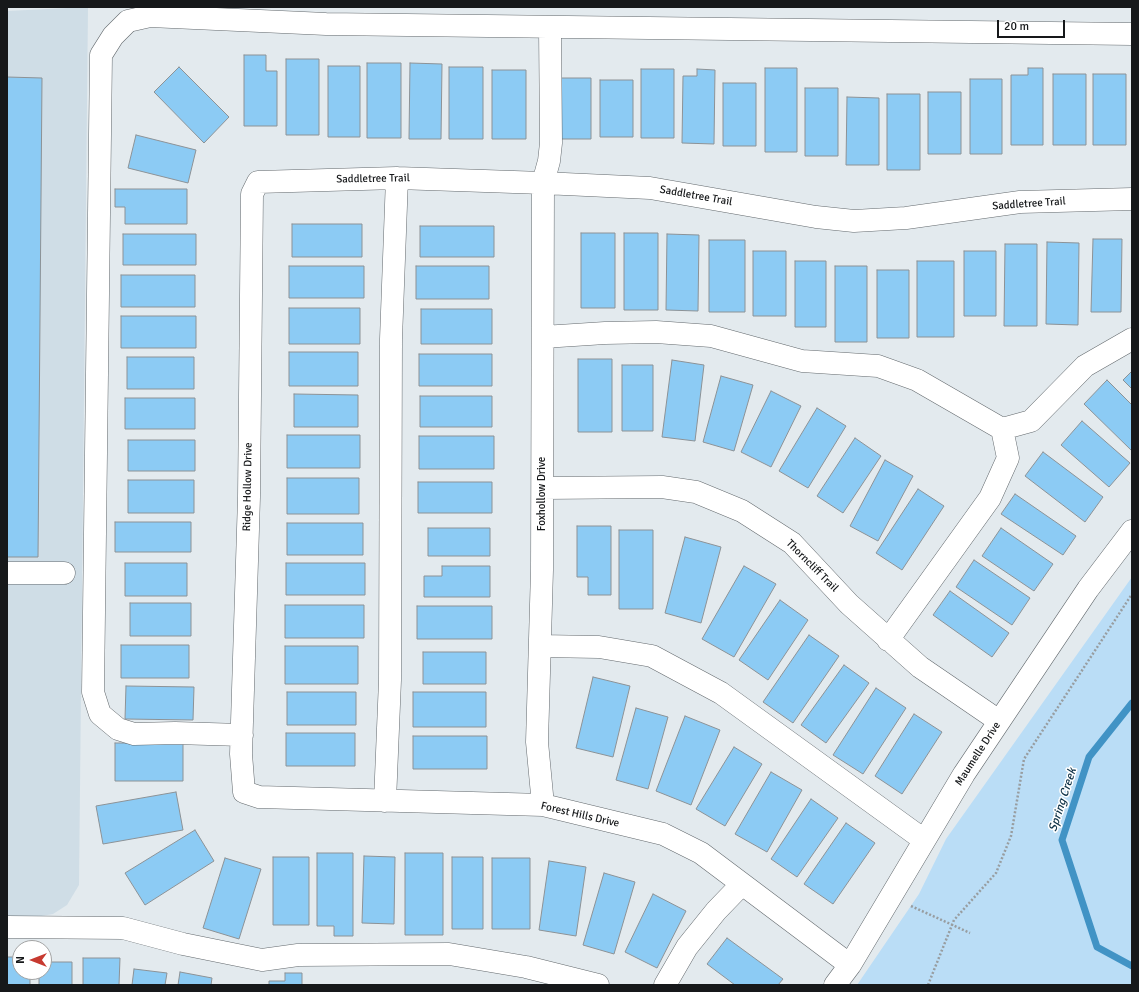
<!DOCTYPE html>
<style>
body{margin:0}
#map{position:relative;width:1139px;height:992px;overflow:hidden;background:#e3eaee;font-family:Signika,sans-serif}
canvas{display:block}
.frame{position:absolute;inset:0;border:8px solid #16181a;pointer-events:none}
.north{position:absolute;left:12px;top:940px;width:40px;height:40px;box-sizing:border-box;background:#fff;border:1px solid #a2a3a3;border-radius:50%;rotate:270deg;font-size:11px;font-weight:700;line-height:16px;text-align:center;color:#16181a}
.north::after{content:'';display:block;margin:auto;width:14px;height:18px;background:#c73a30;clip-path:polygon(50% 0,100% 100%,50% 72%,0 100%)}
.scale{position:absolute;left:997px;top:20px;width:68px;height:18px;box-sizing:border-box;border:2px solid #16181a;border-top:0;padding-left:5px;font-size:12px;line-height:14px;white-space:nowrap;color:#16181a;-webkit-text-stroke:3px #fff;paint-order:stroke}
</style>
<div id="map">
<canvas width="1139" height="992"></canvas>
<div class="frame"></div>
<div class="north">N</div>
<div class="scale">20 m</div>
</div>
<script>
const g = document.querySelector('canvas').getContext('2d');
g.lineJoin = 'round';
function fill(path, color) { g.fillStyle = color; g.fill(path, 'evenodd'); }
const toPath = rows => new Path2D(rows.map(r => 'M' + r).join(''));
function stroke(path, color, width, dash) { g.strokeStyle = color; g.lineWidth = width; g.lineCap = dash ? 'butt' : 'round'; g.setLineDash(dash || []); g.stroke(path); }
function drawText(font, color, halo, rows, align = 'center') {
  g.font = font + ' Signika,sans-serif'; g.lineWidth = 3; g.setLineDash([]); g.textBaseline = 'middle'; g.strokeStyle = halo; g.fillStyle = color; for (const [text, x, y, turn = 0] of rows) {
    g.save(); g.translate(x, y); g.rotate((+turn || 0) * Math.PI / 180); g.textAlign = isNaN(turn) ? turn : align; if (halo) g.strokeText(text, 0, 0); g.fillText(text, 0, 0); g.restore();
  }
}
fill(toPath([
 [88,7,79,885,67,905,53,914,30,918,7,917,7,11]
]), '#cfdde6');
fill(toPath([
 [1132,577,1132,985,857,985,919,894,946,839]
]), '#baddf6');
stroke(toPath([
 [1132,703,1089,757,1062,840,1097,947,1132,966]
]), '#4193c5', 7);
const building = toPath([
 [244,55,266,55,266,71,277,71,277,126,244,126,244,55],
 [286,59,319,59,319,135,286,135,286,59],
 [367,63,401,63,401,138,367,138,367,63],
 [410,63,442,64,441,139,409,139,410,63],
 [328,66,360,66,360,137,328,137,328,66],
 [179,67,229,117,204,143,154,92,179,67],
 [449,67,483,67,483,139,449,139,449,67],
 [765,68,797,68,797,152,765,152,765,68],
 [1028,68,1043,68,1043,145,1011,145,1011,75,1028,75,1028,68],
 [641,69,674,69,674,138,641,138,641,69],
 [697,69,715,70,714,144,682,143,683,76,697,76,697,69],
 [492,70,526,70,526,139,492,139,492,70],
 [1053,74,1086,74,1086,145,1053,145,1053,74],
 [1093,74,1126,74,1126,145,1093,145,1093,74],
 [7,77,42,78,38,557,7,557,7,77],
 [557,78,591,78,591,139,557,139,557,78],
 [970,79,1002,79,1002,154,970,154,970,79],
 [600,80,633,80,633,137,600,137,600,80],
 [723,83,756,83,756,146,723,146,723,83],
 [805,88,838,88,838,156,805,156,805,88],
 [928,92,961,92,961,154,928,154,928,92],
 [887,94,920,94,920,170,887,170,887,94],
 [847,97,879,98,879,165,846,165,847,97],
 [136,135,196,150,188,183,128,168,136,135],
 [115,189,187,189,187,224,125,224,125,207,115,207,115,189],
 [292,224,362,224,362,257,292,257,292,224],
 [420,226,494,226,494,257,420,257,420,226],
 [581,233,615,233,615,308,581,308,581,233],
 [624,233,658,233,658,310,624,310,624,233],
 [123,234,196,234,196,265,123,265,123,234],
 [667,234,699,235,698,311,666,310,667,234],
 [1093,239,1122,239,1121,312,1091,312,1093,239],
 [709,240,745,240,745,312,709,312,709,240],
 [1047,242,1079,243,1078,325,1046,324,1047,242],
 [1005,244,1037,244,1037,326,1004,326,1005,244],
 [753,251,786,251,786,316,753,316,753,251],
 [964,251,996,251,996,316,964,316,964,251],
 [795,261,826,261,826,327,795,327,795,261],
 [917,261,954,261,954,337,917,337,917,261],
 [289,266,364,266,364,298,289,298,289,266],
 [416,266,489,266,489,299,416,299,416,266],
 [835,266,867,266,867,342,835,342,835,266],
 [877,270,909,270,909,338,877,338,877,270],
 [121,275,195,275,195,307,121,307,121,275],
 [289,308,360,308,360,344,289,344,289,308],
 [421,309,492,309,492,344,421,344,421,309],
 [121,316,196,316,196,348,121,348,121,316],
 [289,352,358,352,358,386,289,386,289,352],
 [419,354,492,354,492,386,419,386,419,354],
 [127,357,194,357,194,389,127,389,127,357],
 [578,359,612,359,612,432,578,432,578,359],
 [672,360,704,365,695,441,662,437,672,360],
 [622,365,653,365,653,431,622,431,622,365],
 [1132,371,1132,389,1123,380,1132,371],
 [721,376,753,385,734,451,703,442,721,376],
 [1107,380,1132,405,1132,451,1084,404,1107,380],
 [771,391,801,406,771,467,741,452,771,391],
 [294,394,358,395,358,427,294,427,294,394],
 [420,396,492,396,492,427,420,427,420,396],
 [125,398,195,398,195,429,125,429,125,398],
 [817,408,846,426,808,488,779,471,817,408],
 [1082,421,1130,463,1109,487,1061,445,1082,421],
 [287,435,360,435,360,468,287,468,287,435],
 [419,436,494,436,494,469,419,469,419,436],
 [855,438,881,456,843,513,817,496,855,438],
 [128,440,195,440,195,471,128,471,128,440],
 [1043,452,1103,497,1085,522,1025,476,1043,452],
 [885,460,913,476,878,541,850,526,885,460],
 [287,478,359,478,359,514,287,514,287,478],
 [128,480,194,480,194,513,128,513,128,480],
 [418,482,492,482,492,513,418,513,418,482],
 [918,489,944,506,902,570,876,553,918,489],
 [1015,494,1076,536,1063,555,1001,514,1015,494],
 [115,522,191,522,191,552,115,552,115,522],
 [287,523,363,523,363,555,287,555,287,523],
 [577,526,611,526,611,595,588,595,588,577,577,577,577,526],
 [428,528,490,528,490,556,428,556,428,528],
 [1001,528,1053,564,1034,591,982,556,1001,528],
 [619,530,653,530,653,609,619,609,619,530],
 [685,537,721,547,701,623,665,613,685,537],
 [974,560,1030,598,1012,625,956,587,974,560],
 [125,563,187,563,187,596,125,596,125,563],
 [286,563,365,563,365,595,286,595,286,563],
 [442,566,490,566,490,597,424,597,424,576,442,576,442,566],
 [744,566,776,584,734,657,702,639,744,566],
 [950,591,1009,633,992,657,933,615,950,591],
 [780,600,808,620,768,680,739,660,780,600],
 [130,603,191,603,191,636,130,636,130,603],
 [285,605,364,605,364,638,285,638,285,605],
 [417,606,492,606,492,639,417,639,417,606],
 [809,635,839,656,793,723,763,702,809,635],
 [121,645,189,645,189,678,121,678,121,645],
 [285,646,358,646,358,684,285,684,285,646],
 [423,652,486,652,486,684,423,684,423,652],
 [844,665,869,683,826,743,801,725,844,665],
 [593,677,630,686,613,757,576,748,593,677],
 [126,686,194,687,193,720,125,719,126,686],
 [876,688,906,708,863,774,833,755,876,688],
 [287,692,356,692,356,725,287,725,287,692],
 [413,692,486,692,486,727,413,727,413,692],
 [636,708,668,717,648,789,616,780,636,708],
 [914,714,942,732,902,794,875,776,914,714],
 [685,716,720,730,691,805,656,791,685,716],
 [286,733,355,733,355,766,286,766,286,733],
 [413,736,487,736,487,769,413,769,413,736],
 [115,743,183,743,183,781,115,781,115,743],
 [734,747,762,764,725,826,696,809,734,747],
 [771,772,802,790,767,852,735,834,771,772],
 [176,792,183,830,103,844,96,806,176,792],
 [811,799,838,818,797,877,771,859,811,799],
 [846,823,875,843,833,904,804,884,846,823],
 [195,830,214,861,145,905,125,873,195,830],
 [317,853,353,853,353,936,334,936,334,926,317,926,317,853],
 [405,853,443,853,443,935,405,935,405,853],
 [364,856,395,857,394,924,362,923,364,856],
 [273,857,309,857,309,925,273,925,273,857],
 [452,857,483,857,483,929,452,929,452,857],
 [225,858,261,869,239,939,203,928,225,858],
 [492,858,530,858,530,929,492,929,492,858],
 [549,861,586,867,576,936,539,930,549,861],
 [604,873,635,882,614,954,583,945,604,873],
 [653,894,686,911,657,968,625,952,653,894],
 [727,938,783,979,778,985,735,985,707,964,727,938],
 [7,957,20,957,20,972,30,972,30,985,7,985,7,957],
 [83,958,120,958,119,985,83,985,83,958],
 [44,962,72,962,72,985,39,985,39,972,44,972,44,962],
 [134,969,167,973,165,985,132,985,134,969],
 [180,972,212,978,211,985,178,985,180,972],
 [285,973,302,973,302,985,269,985,269,981,285,981,285,973]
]);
fill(building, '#8ccbf4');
stroke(building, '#8c9296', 1);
const minor = toPath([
 [543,337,605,333,656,332,711,336,802,361,878,366,917,380,1002,429,1031,421,1085,366,1132,339],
 [543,488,662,487,696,492,742,511,792,543,849,604,920,667,999,721],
 [7,573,64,573],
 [888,640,990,498,1008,458,1002,429],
 [540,646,599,647,652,656,721,693,924,840],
 [242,735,175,733,134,734,118,729,100,714,93,692,101,55,113,36,128,21,150,16,326,24,1132,34],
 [385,801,390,680,391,339,397,178],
 [543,805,537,742,542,570,543,183,549,161,551,143,550,28],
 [7,927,123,928,183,944,262,960,298,955,449,954,526,967,598,985],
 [850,965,701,853,663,834,543,805,259,797,244,792,241,754,249,497,252,194,258,182,397,178,543,183,650,188,816,217,854,221,906,218,1020,202,1132,199],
 [665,985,687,947,716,911,742,884],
 [835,985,850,965,964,774,1088,589,1132,531]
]);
stroke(minor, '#63696d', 23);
stroke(toPath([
 [911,906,970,933],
 [928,985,954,920,996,873,1011,836,1024,759,1132,594]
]), '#989da0', 2.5, [2, 2]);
stroke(minor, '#fff', 22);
drawText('11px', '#16181a', '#fff', [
 ["Saddletree Trail",373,179,-1],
 ["Saddletree Trail",696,196,10],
 ["Saddletree Trail",1029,204,-4],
 ["Ridge Hollow Drive",248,487,-89],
 ["Foxhollow Drive",542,494,-90],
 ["Thorncliff Trail",812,566,45],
 ["Maumelle Drive",978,754,-57],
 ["Forest Hills Drive",580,815,13]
]);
drawText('italic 12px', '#0d3146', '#fff', [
 ["Spring Creek",1063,800,-72]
]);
</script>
